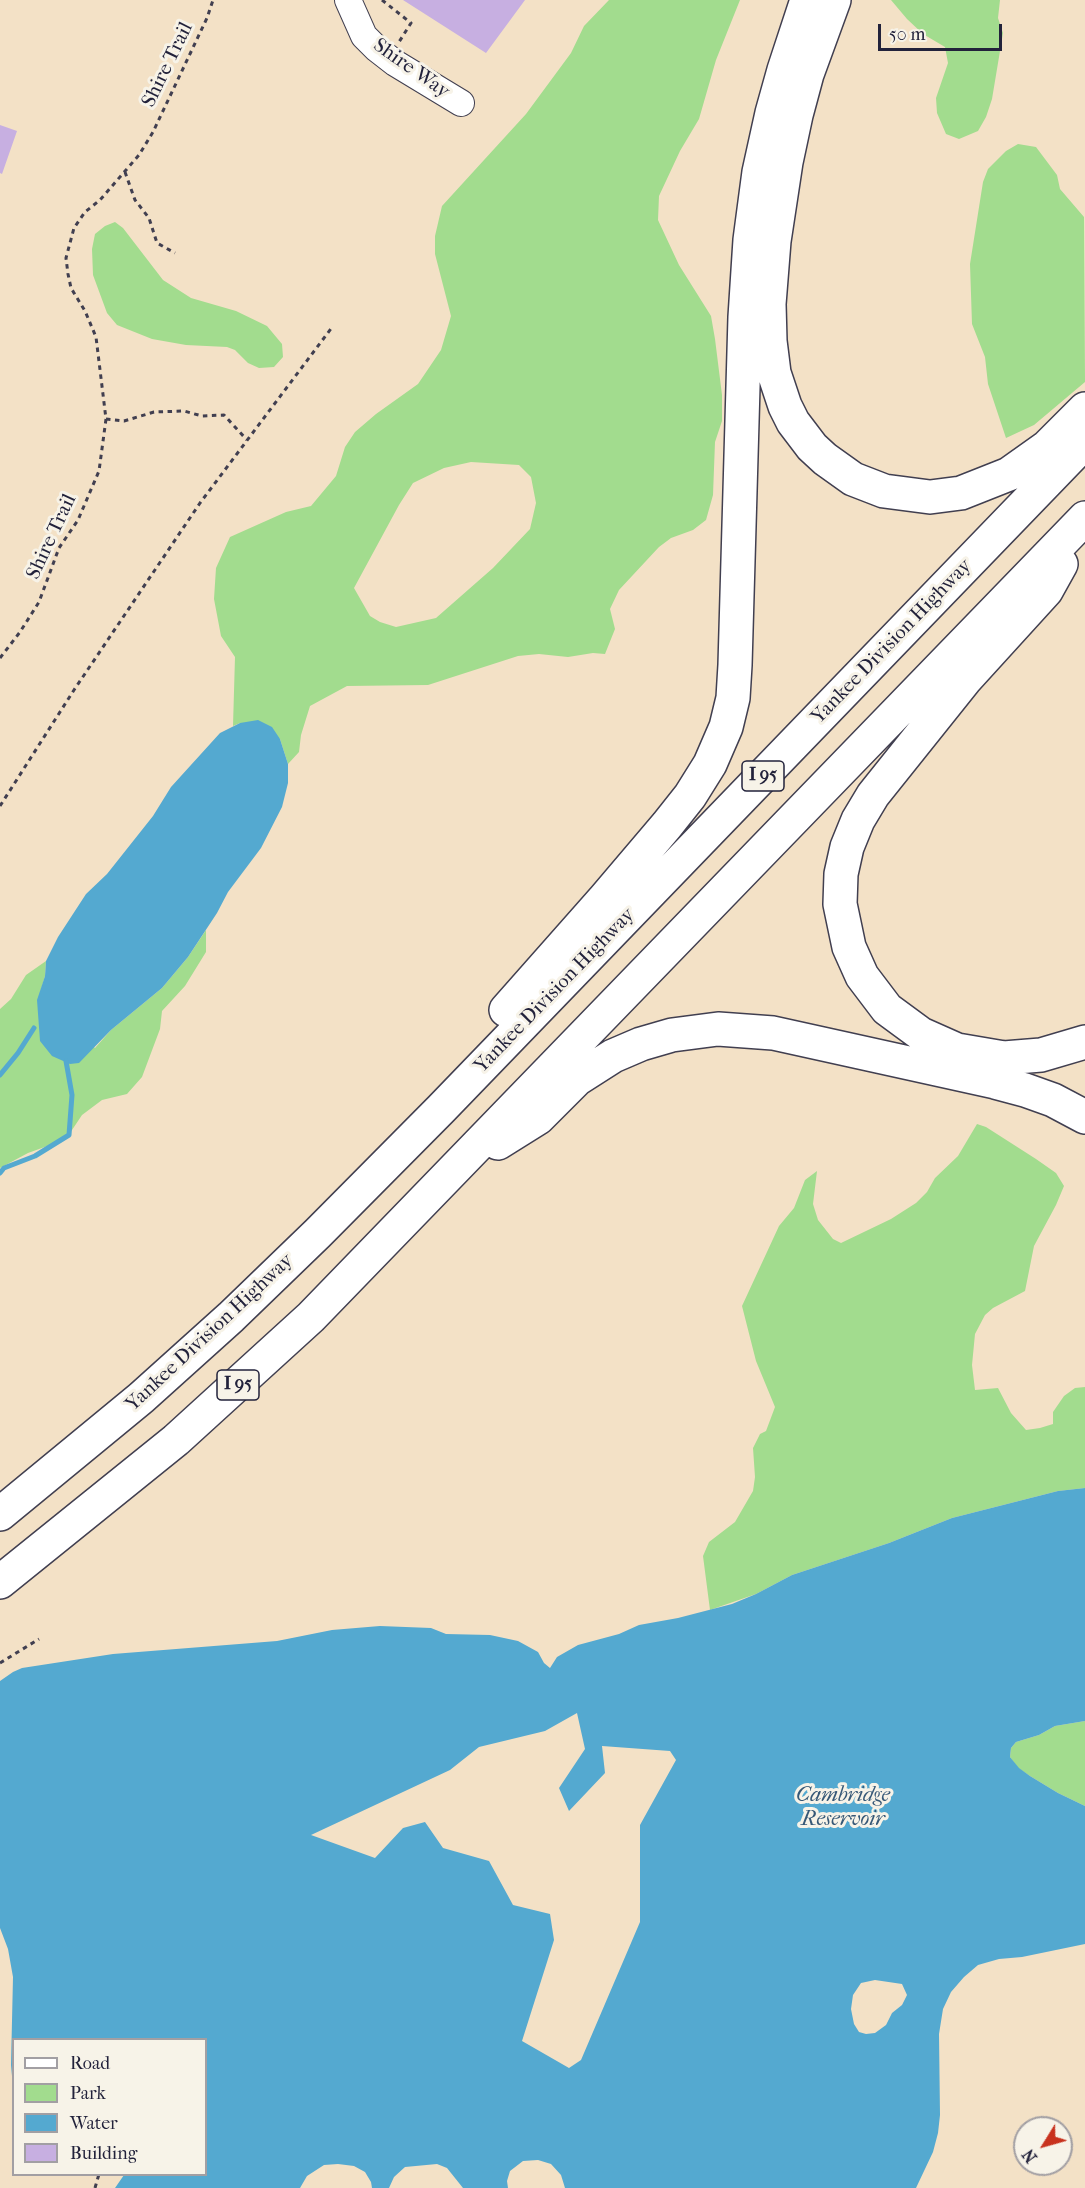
<!DOCTYPE html>
<style>
body{margin:0}
#map{position:relative;width:1085px;height:2188px;overflow:hidden;background:#f3e1c6;font-family:"IM FELL French Canon",serif}
canvas{display:block}
.legend{position:absolute;left:12px;top:2038px;width:195px;height:138px;box-sizing:border-box;background:#f7f3e8;border:2px solid #a29fa3;margin:0;padding:8px 10px;list-style:none;font-size:18px;color:#22223b}
.legend li{display:flex;align-items:center;gap:12px;height:30px}
.legend b{width:30px;border:2px solid #a29fa3}
.north{position:absolute;left:1013px;top:2116px;width:60px;height:60px;box-sizing:border-box;background:#f7f3e8;border:2px solid #a29fa3;border-radius:50%;rotate:233deg;font-size:16px;font-weight:700;line-height:24px;text-align:center;color:#22223b}
.north::after{content:'';display:block;margin:auto;width:21px;height:27px;background:#c8321e;clip-path:polygon(50% 0,100% 100%,50% 72%,0 100%)}
.scale{position:absolute;left:878px;top:24px;width:124px;height:27px;box-sizing:border-box;border:3px solid #22223b;border-top:0;padding-left:8px;font-size:18px;line-height:21px;white-space:nowrap;color:#22223b;-webkit-text-stroke:4px #f7f3e8;paint-order:stroke}
</style>
<div id="map">
<canvas width="1085" height="2188"></canvas>
<ul class="legend">
<li><b style="height:8px;background:#fff"></b>Road</li>
<li><b style="height:16px;background:#a2dc8e"></b>Park</li>
<li><b style="height:16px;background:#54a9d0"></b>Water</li>
<li><b style="height:16px;background:#c7afe1"></b>Building</li>
</ul>
<div class="north">N</div>
<div class="scale">50 m</div>
</div>
<script>
const g = document.querySelector('canvas').getContext('2d');
g.lineJoin = 'round';
function fill(path, color) { g.fillStyle = color; g.fill(path, 'evenodd'); }
const toPath = rows => new Path2D(rows.map(r => 'M' + r).join(''));
function stroke(path, color, width, dash) { g.strokeStyle = color; g.lineWidth = width; g.lineCap = dash ? 'butt' : 'round'; g.setLineDash(dash || []); g.stroke(path); }
function drawText(font, color, halo, rows, align = 'center') {
  g.font = font + ' "IM FELL French Canon",serif'; g.lineWidth = 6; g.setLineDash([]); g.textBaseline = 'middle'; g.strokeStyle = halo; g.fillStyle = color; for (const [text, x, y, turn = 0] of rows) {
    g.save(); g.translate(x, y); g.rotate((+turn || 0) * Math.PI / 180); g.textAlign = isNaN(turn) ? turn : align; if (halo) g.strokeText(text, 0, 0); g.fillText(text, 0, 0); g.restore();
  }
}
fill(toPath([
 [609,0,740,0,716,60,699,119,680,151,659,196,658,220,679,265,711,316,715,339,722,395,722,421,715,442,713,495,706,520,693,530,671,538,659,547,619,590,610,609,615,629,605,654,593,653,568,657,539,654,518,656,428,685,347,686,310,706,301,735,299,752,288,764,280,739,240,723,233,726,235,657,221,636,214,599,216,568,230,537,286,512,311,506,336,476,345,447,355,432,376,414,418,384,441,350,451,316,435,254,435,236,442,206,526,114,571,53,584,26],
 [471,462,519,465,531,477,536,503,530,529,493,568,436,618,396,627,380,622,370,616,354,588,399,505,413,483,444,468],
 [891,0,1000,0,998,18,1003,33,992,99,986,117,978,131,959,139,946,134,937,113,936,98,948,63,945,47,923,34,907,19],
 [1018,144,1036,147,1057,175,1060,189,1084,217,1085,382,1034,425,1006,438,988,384,985,357,972,324,970,264,983,182,988,169,1006,151],
 [115,222,123,228,163,280,191,298,236,311,267,326,282,344,283,357,274,367,259,368,248,363,235,350,227,347,186,345,152,339,117,325,107,313,93,275,92,249,95,234,105,226],
 [206,930,206,952,185,986,162,1011,160,1029,142,1077,127,1094,102,1100,82,1115,70,1133,53,1144,28,1153,0,1168,0,1009,11,999,26,975,46,961,45,976,38,1000,95,1048,111,1030,162,988,188,957],
 [977,1124,986,1127,1036,1159,1056,1173,1064,1186,1056,1205,1034,1246,1025,1291,993,1308,985,1315,975,1334,972,1365,975,1390,998,1388,1011,1413,1026,1430,1040,1428,1053,1424,1053,1412,1064,1396,1075,1388,1085,1387,1085,1488,1058,1491,952,1518,889,1543,792,1575,756,1594,710,1610,703,1556,709,1542,735,1522,753,1491,755,1477,753,1448,760,1434,766,1431,775,1407,756,1361,742,1306,779,1226,794,1208,805,1180,817,1171,813,1204,818,1220,833,1239,841,1243,891,1219,916,1203,927,1192,935,1178,958,1156],
 [1085,1721,1085,1806,1058,1793,1030,1776,1018,1768,1010,1757,1011,1748,1016,1742,1039,1735,1055,1726]
]), '#a2dc8e');
fill(toPath([
 [258,720,272,727,280,739,288,764,288,783,282,807,261,848,228,892,217,913,188,957,162,988,111,1030,79,1063,70,1064,52,1056,40,1041,37,1000,45,976,46,961,58,937,86,894,107,874,153,816,171,787,220,733,240,723],
 [1085,1488,1085,1721,1055,1726,1039,1735,1016,1742,1011,1748,1010,1757,1019,1768,1030,1776,1058,1793,1085,1806,1085,1944,1022,1957,999,1959,978,1965,964,1977,951,1992,943,2009,939,2034,940,2115,938,2133,933,2152,916,2188,565,2188,561,2175,551,2164,538,2160,523,2161,510,2171,507,2181,508,2188,463,2188,447,2168,437,2164,405,2167,394,2177,389,2188,372,2188,371,2182,365,2172,354,2166,338,2164,324,2165,307,2176,300,2188,115,2188,124,2175,206,2174,206,2040,14,2040,13,2087,11,2065,13,1977,8,1949,0,1928,0,1681,13,1672,22,1668,113,1654,277,1641,332,1630,380,1626,431,1628,446,1634,490,1635,518,1641,538,1652,544,1663,550,1668,557,1657,578,1645,619,1634,639,1625,678,1618,732,1604,756,1594,792,1575,889,1543,952,1518,1058,1491],
 [577,1713,585,1749,559,1788,569,1811,605,1773,602,1746,670,1751,676,1760,640,1825,640,1922,581,2060,569,2068,522,2041,554,1940,550,1914,513,1905,489,1861,443,1848,425,1822,403,1828,375,1858,311,1835,450,1770,479,1747,545,1731],
 [875,1980,902,1984,907,1995,902,2005,892,2013,886,2025,875,2033,866,2034,859,2032,854,2024,851,2009,853,1995,861,1983]
]), '#54a9d0');
stroke(toPath([
 [0,1075,18,1053,34,1028],
 [0,1173,4,1168,35,1156,69,1135,72,1095,66,1061]
]), '#54a9d0', 5);
fill(toPath([
 [403,0,525,0,486,53],
 [0,125,17,131,2,174,0,173]
]), '#c7afe1');
const minor = toPath([
 [348,0,364,36,377,49,395,63,461,103]
]);
const highway = toPath([
 [834,0,807,74,796,115,786,162,774,241,769,304,770,341,774,373,785,406,793,422,812,447,825,459,853,479,884,491,930,497,961,493,1009,474,1047,447,1085,409],
 [1061,564,1046,591,965,680,873,795,858,820,847,847,841,874,840,904,849,947,862,976,887,1009,921,1034,957,1050,1004,1058,1041,1055,1085,1042],
 [506,1010,605,898,667,825,690,796,710,764,726,727,733,698,735,665,745,317,750,240,759,172,772,113,784,70,807,0],
 [498,1143,538,1118,577,1079,613,1056,641,1044,672,1035,718,1029,773,1033,995,1082,1025,1090,1053,1100,1085,1117],
 [0,1514,141,1398,231,1317,318,1233,441,1109,1085,442],
 [0,1582,176,1440,311,1317,1085,518]
]);
stroke(minor, '#413f50', 28);
stroke(highway, '#413f50', 36);
stroke(toPath([
 [382,0,411,23,399,42],
 [125,172,135,200,149,218,157,243,175,253],
 [106,419,124,421,154,412,184,411,202,416,224,415,247,440],
 [0,658,20,632,39,602,59,548,78,520,99,471,106,419,96,337,85,311,71,288,68,274,66,258,74,228,85,212,100,200,139,155,153,132,207,18,213,0],
 [0,806,74,690,200,503,333,326],
 [0,1663,39,1639],
 [95,2188,99,2174]
]), '#413f50', 3, [4.5, 4.5]);
stroke(minor, '#fff', 26);
stroke(highway, '#fff', 33);
for (const [x, y, w] of [
 [763,776,42],
 [238,1385,42]
]) { const box = new Path2D(); box.roundRect(x - w / 2, y - 15, w, 30, 4.5); g.fillStyle = '#f7f3e8'; g.fill(box); stroke(box, '#22223b', 1.5); }
drawText('bold 18px', '#22223b', null, [
 ["I 95",763,776],
 ["I 95",238,1385]
]);
drawText('20px', '#22223b', '#f7f3e8', [
 ["Shire Trail",168,65,-64],
 ["Shire Way",411,69,35],
 ["Shire Trail",52,537,-65],
 ["Yankee Division Highway",892,642,-46],
 ["Yankee Division Highway",555,991,-46],
 ["Yankee Division Highway",210,1333,-43]
]);
drawText('italic 21px', '#365877', '#f7f3e8', [
 ["Cambridge",843,1796],
 ["Reservoir",843,1820]
]);
</script>
